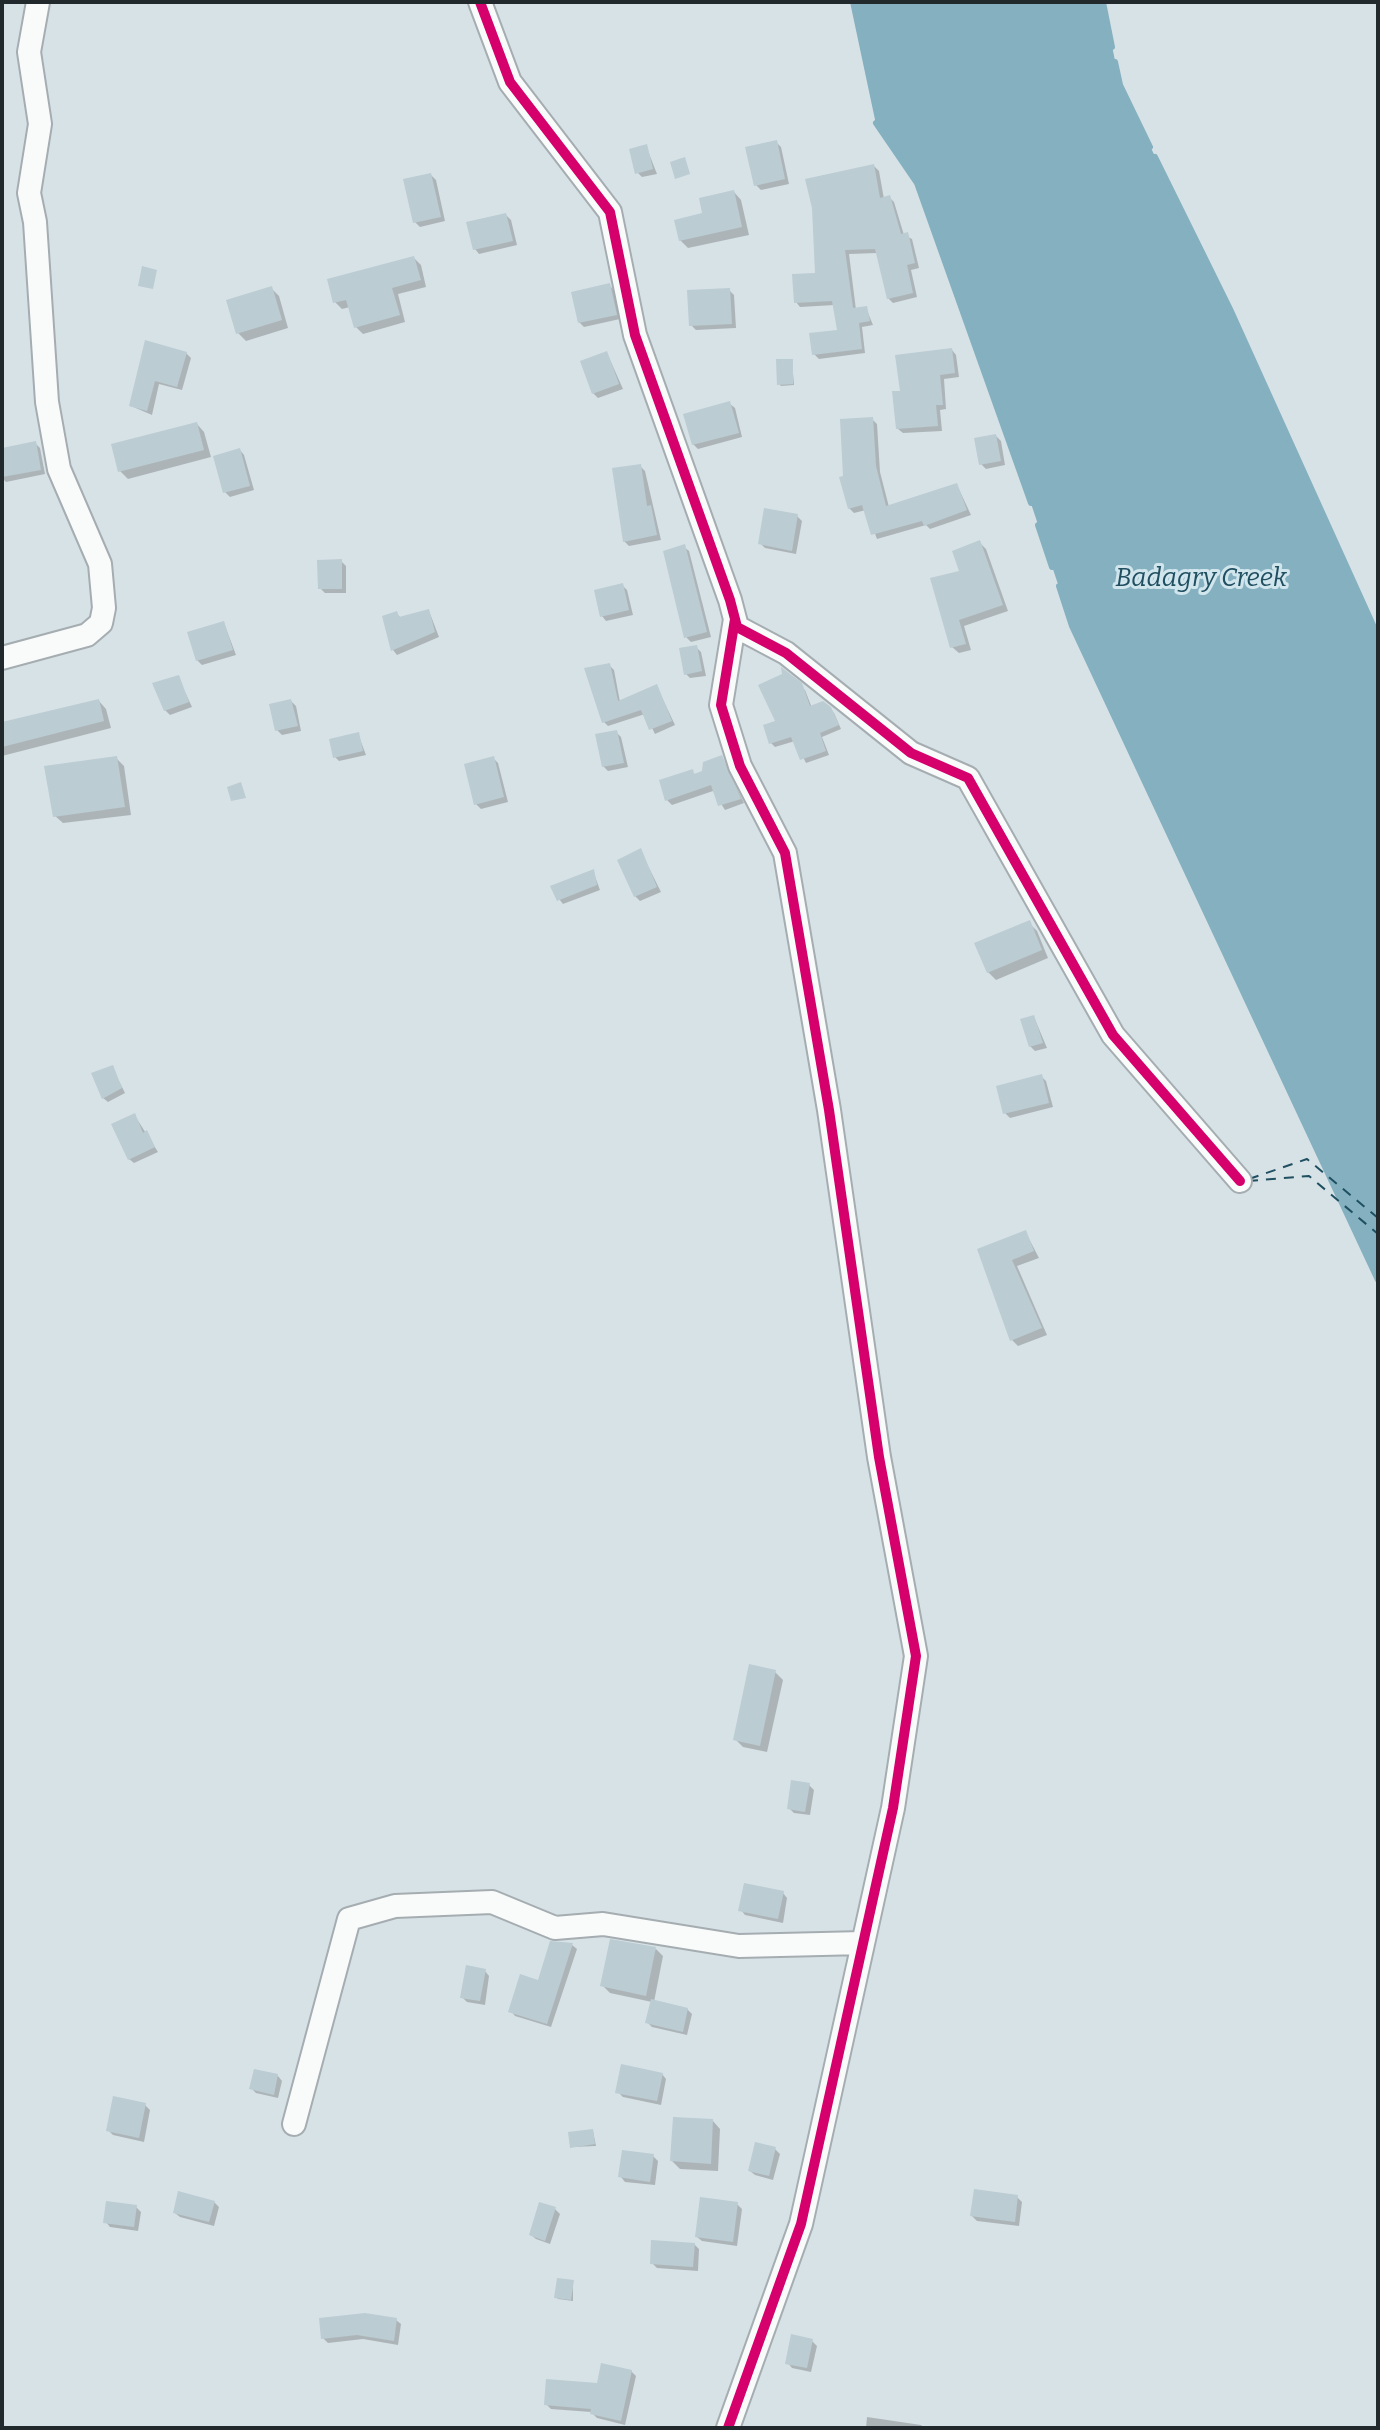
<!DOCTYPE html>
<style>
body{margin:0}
#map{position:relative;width:1380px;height:2430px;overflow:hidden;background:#d7e2e7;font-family:Bitter,serif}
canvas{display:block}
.frame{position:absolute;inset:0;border:4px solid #22292c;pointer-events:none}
</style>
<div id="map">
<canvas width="1380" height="2430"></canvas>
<div class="frame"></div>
</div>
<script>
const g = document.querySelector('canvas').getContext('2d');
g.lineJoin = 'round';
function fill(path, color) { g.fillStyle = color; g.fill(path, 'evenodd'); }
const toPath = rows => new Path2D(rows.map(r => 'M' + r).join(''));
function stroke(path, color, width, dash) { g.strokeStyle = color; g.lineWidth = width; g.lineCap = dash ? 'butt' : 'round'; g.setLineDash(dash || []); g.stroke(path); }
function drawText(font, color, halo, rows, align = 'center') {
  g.font = font + ' Bitter,serif'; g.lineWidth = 6; g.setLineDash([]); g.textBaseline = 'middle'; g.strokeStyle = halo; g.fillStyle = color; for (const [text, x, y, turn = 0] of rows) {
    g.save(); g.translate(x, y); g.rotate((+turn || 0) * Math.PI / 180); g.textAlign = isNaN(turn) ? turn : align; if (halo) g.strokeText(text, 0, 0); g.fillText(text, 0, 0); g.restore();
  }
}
fill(toPath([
 [850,2,1103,2,1120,85,1230,309,1378,636,1378,1280,1072,626,998,405,917,183,877,129]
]), '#84b0c0');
fill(toPath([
 [776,142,781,147,789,184,761,190,756,185],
 [646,146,657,174,642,177,637,172],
 [874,166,879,171,884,199,889,197,894,202,904,235,912,239,919,268,911,270,917,297,893,303,888,298,878,253,849,254,856,310,866,308,873,325,862,327,865,353,819,359,814,354,840,331,835,305,800,307,796,302,817,275],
 [431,175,436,180,445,221,420,227,415,222],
 [734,192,741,200,749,235,688,248,680,240,704,215],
 [506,215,511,220,517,245,479,254,475,249],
 [414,258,421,265,426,287,398,294,405,322,363,334,356,327,350,307,342,309,335,302],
 [609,285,614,290,620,319,584,327,579,322],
 [271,288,279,296,288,328,246,341,238,333],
 [729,290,734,295,736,328,696,330,691,325],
 [146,343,186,353,191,358,182,390,159,384,152,415,131,406],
 [952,350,956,355,959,377,944,379,946,409,940,410,942,431,903,433,898,429,902,392],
 [607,353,623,389,598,398,593,393],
 [792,361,794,385,781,386,779,384],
 [730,404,735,408,742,437,698,449,693,444],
 [872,419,877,424,880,472,889,507,957,485,971,515,930,529,926,525,877,539,866,510,854,513,849,508,845,477],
 [197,424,204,432,211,457,128,479,120,471],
 [996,436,1001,441,1005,465,986,469,981,464],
 [35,443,40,448,45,474,6,482,2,478,2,450],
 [240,450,244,455,254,490,230,497,225,492],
 [640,466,645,471,661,540,629,546,624,541],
 [797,516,802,521,796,554,765,548,760,543],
 [980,543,986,549,1008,611,964,626,971,650,959,653,952,647,962,573],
 [684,547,689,551,711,637,691,642,686,637],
 [341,561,346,566,346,593,325,593,320,588],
 [622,585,627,590,633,615,606,621,602,616],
 [429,611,439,637,397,655,393,650,384,617,397,614,401,618],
 [224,623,236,655,202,665,197,660],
 [696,647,701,652,706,676,690,678,686,674],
 [610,666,614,670,620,702,657,687,675,725,655,734,645,714,608,726,604,722],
 [784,676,805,690,812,708,829,708,834,713,841,729,822,737,829,755,806,763,795,741,775,747,771,743],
 [178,677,192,707,170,715,165,710],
 [99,701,106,709,111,728,2,756,2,725],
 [291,701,296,706,301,731,282,735,277,730],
 [616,732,621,737,628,767,608,771,603,766],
 [358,734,366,755,339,761,335,757],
 [721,757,744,803,725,810,713,791,672,805,667,800,692,772,696,775,704,773],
 [116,758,124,766,131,815,63,823,55,816],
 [494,759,498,763,508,802,481,809,476,804],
 [640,850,661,892,640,901,635,896],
 [593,871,600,890,563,904,559,899],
 [1029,923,1037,931,1048,958,996,980,988,972],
 [1034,1017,1047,1048,1035,1051,1030,1046],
 [112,1067,125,1093,108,1102,103,1098],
 [1041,1076,1046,1081,1053,1107,1010,1118,1005,1113],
 [135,1116,158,1152,134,1163,129,1159],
 [1026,1233,1039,1258,1017,1266,1047,1335,1018,1346,1012,1340,980,1250],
 [775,1672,783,1680,767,1752,743,1747,735,1739],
 [809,1785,814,1790,810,1815,794,1813,789,1808],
 [783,1893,787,1898,783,1923,745,1915,741,1910],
 [572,1945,577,1949,551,2027,515,2016,511,2011],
 [656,1949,663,1956,654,2002,687,2009,692,2014,687,2035,652,2027,647,2022,652,2002,610,1993,602,1985],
 [485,1971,489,1976,485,2005,467,2002,462,1997],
 [662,2074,666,2079,661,2105,623,2097,618,2092],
 [278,2076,282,2081,278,2098,256,2093,251,2088],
 [145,2105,150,2110,144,2142,113,2135,108,2130],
 [713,2121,720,2129,718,2171,680,2169,672,2161],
 [593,2131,596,2146,572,2147],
 [775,2149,780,2154,773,2180,755,2175,750,2171],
 [653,2156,658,2161,655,2185,625,2182,621,2177],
 [1017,2197,1022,2202,1019,2226,977,2221,972,2216],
 [214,2202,219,2207,214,2226,180,2217,175,2213],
 [737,2204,742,2209,737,2246,702,2241,697,2237],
 [136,2207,141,2212,138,2231,110,2227,106,2222],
 [555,2209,560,2214,550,2244,536,2239,531,2235],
 [694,2244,699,2249,698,2271,657,2268,652,2263],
 [573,2282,573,2301,558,2299,556,2297],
 [396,2320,401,2324,398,2345,363,2339,328,2343,323,2338],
 [812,2341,817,2346,811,2372,792,2368,788,2363],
 [631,2371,636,2376,625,2425,597,2418,591,2412,551,2409,546,2404],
 [867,2417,921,2425,924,2428,866,2428]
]), '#0003');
stroke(toPath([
 [1103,2,1112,47],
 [1115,62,1120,85,1150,147],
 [876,123,917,183,1031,503],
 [1155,157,1230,309,1378,636],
 [1038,525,1052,567],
 [1059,586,1072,626,1378,1280]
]), '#84b0c0', 6);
stroke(toPath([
 [1249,1179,1307,1159,1378,1218],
 [1248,1181,1309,1176,1378,1234]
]), '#1f4f60', 2, [10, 8]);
fill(toPath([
 [777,140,785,179,754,186,745,147],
 [647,144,653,169,635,174,629,149],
 [685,157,690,174,675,179,670,162],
 [874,164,880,198,890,195,901,234,908,232,915,263,907,265,913,293,887,299,875,249,845,250,853,308,867,306,870,321,859,323,862,349,812,355,809,333,837,330,832,301,794,303,792,274,815,273,812,208,805,179],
 [431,173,441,217,413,223,403,179],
 [734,190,742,227,679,241,674,220,702,213,699,198],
 [506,213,513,241,473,250,466,222],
 [414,256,421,280,392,288,400,315,354,328,346,300,333,303,327,279],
 [142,266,157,270,153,289,138,286],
 [610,283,617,315,578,323,571,292],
 [272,286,282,320,236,334,226,300],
 [730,288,732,324,689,326,687,290],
 [145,340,187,352,177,387,155,381,147,411,129,406],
 [952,348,955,373,940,375,943,405,936,405,938,426,896,429,892,391,900,391,895,355],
 [607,351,619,384,592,394,580,361],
 [776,359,793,359,793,384,777,385],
 [730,401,739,433,692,445,683,414],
 [873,417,876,466,886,506,957,483,967,510,924,526,922,521,871,535,862,505,848,509,839,477,843,476,840,419],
 [197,422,204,450,118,472,111,444],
 [996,434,1001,461,979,465,974,438],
 [36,441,41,470,2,477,2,448],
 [240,448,250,486,223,493,213,456],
 [641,464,647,506,651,505,657,535,623,542,612,468],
 [764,508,798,514,792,551,758,544],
 [980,540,1003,605,959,620,966,644,950,648,930,578,959,571,952,551],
 [685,544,707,632,684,638,663,551],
 [342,559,342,589,318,589,317,560],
 [623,583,629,610,600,617,594,590],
 [429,609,435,632,391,651,382,616,397,611,399,617],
 [224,621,233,650,196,661,187,632],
 [697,645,702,671,684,675,679,648],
 [610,663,618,701,657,684,672,721,649,730,641,710,602,723,584,668],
 [781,667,802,683,810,706,823,701,831,707,839,725,820,733,826,751,800,760,791,737,769,744,763,725,775,721,758,685,782,674],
 [179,675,189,702,164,711,152,683],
 [99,699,104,721,2,747,2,722],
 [291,699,298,726,275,731,269,704],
 [617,730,624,763,602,767,595,734],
 [359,732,363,751,333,758,329,739],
 [722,755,741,799,718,806,711,785,665,801,659,780,693,769,694,774,702,771,703,762],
 [117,756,125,807,53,817,44,766],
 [494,756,504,797,474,805,464,764],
 [241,782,246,798,231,801,227,787],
 [641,848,657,887,634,897,617,860],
 [594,869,597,885,557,901,550,886],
 [1030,920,1042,950,987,973,974,943],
 [1034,1015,1043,1043,1029,1047,1020,1019],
 [113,1065,122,1088,102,1099,91,1073],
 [1042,1074,1049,1103,1003,1114,996,1086],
 [135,1113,143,1133,147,1130,155,1147,128,1160,111,1124],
 [1026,1230,1034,1251,1012,1260,1042,1328,1010,1341,977,1249],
 [749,1664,776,1670,760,1746,733,1740],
 [791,1780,810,1783,805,1812,787,1809],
 [744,1883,784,1891,778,1919,738,1911],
 [610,1939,656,1947,646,1996,600,1986],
 [550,1941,573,1943,547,2024,508,2012,520,1974,538,1980],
 [466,1965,486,1969,480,2001,460,1998],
 [651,1999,688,2008,683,2032,645,2023],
 [621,2064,663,2073,657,2101,615,2093],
 [254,2069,278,2074,274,2095,249,2089],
 [113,2096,146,2103,139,2138,106,2131],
 [673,2117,713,2119,711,2164,670,2161],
 [593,2129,595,2144,570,2148,568,2132],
 [755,2142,776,2147,769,2176,748,2171],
 [622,2150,654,2154,650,2182,618,2177],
 [974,2189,1018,2195,1015,2222,970,2216],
 [178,2191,215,2201,209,2222,173,2213],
 [700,2197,738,2202,733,2242,695,2237],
 [106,2201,137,2205,134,2227,103,2223],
 [539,2202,556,2207,545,2241,529,2235],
 [651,2240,695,2243,693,2267,650,2264],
 [557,2278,574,2280,571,2300,554,2298],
 [365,2313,397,2318,394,2341,357,2335,321,2339,319,2318],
 [791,2334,813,2339,807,2368,785,2364],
 [601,2363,632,2370,621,2421,590,2414,591,2409,544,2405,546,2379,597,2383]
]), '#bbccd2');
const minor = toPath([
 [480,2,510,82,610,212,635,335,730,600,735,619,721,705,740,766,785,853,829,1110,879,1457,916,1656,893,1808,801,2224,728,2428],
 [735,619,737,627,786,653,911,753,968,778,1113,1035,1240,1181],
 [2,658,87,635,101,623,104,608,100,564,59,469,47,402,35,222,29,193,40,124,29,52,38,2],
 [294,2124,349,1919,395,1906,492,1902,555,1928,603,1924,739,1946,863,1943]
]);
stroke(minor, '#a5adb1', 26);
stroke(minor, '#f9fbfb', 22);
stroke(toPath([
 [480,2,510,82,610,212,635,335,730,600,735,619,721,705,740,766,785,853,829,1110,879,1457,916,1656,893,1808,801,2224,728,2428],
 [735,619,737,627,786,653,911,753,968,778,1113,1035,1240,1181]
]), '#d6006c', 10);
drawText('italic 26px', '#1f4f60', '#d1e5ed', [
 ["Badagry Creek",1201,579]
]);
</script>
